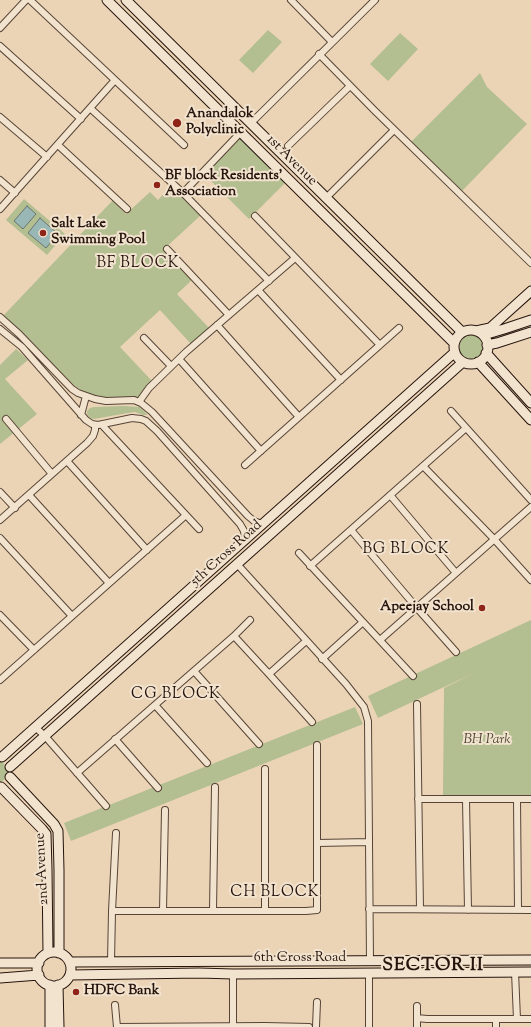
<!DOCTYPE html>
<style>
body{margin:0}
canvas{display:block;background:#ebd4b5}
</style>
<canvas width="531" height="1027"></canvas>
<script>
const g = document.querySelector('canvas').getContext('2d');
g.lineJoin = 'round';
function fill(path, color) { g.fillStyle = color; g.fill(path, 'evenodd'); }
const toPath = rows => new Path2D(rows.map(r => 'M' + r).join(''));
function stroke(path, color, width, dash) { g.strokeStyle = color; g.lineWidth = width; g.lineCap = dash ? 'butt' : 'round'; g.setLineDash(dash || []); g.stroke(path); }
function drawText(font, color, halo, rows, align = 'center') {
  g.font = font + ' "Sorts Mill Goudy",serif'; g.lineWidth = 4; g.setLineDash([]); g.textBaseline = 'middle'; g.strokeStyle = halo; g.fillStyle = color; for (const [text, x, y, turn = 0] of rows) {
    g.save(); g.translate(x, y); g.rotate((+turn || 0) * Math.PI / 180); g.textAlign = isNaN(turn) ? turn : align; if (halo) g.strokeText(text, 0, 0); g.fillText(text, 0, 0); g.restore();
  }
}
fill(toPath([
 [268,30,282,42,253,73,239,60],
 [400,33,418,49,388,81,370,64],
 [480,73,487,87,527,124,462,191,411,142],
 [240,137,286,182,249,219,205,175],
 [172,185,201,215,163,250,192,280,177,294,210,329,191,344,160,310,120,347,152,381,142,397,122,399,105,398,87,394,76,387,3,316,113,200,126,214,150,192,158,200],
 [24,199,65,234,47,255,6,220],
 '459 347a12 12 0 1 1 24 0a12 12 0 1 1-24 0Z',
 [16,349,28,360,5,379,37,414,0,444,0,365],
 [124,406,140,407,147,414,146,415,143,415,135,412,128,413,94,419,90,418,87,414,87,411,90,408,94,407],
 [531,620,531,796,443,795,444,688,474,673,378,718,368,696],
 [355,707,363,724,71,841,64,823],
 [0,760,4,764,6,768,7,772,6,776,4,780,0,783]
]), '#b3be91');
const water = toPath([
 [27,206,36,214,23,229,14,221,27,206],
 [40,218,58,234,46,248,28,233,40,218]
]);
fill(water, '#99b7b4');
stroke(water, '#6b7671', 1);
const street = toPath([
 [30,0,184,145],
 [291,0,332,42],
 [0,28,26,0],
 [0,46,81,119],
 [319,54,375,111,531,263],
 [90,108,183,193,269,281],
 [0,117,47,157],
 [251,123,375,0],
 [58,145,127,209],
 [288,146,350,86],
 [0,180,15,193],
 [183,193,241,132],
 [326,198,394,130],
 [0,209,115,80],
 [255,216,380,345],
 [167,249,229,315],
 [258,290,341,380],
 [0,317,19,334,72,389,78,393,95,399,106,401,134,400,141,403,152,412,248,516,254,521,259,523,264,523],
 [217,325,299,417],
 [0,329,22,347,86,420,92,424,98,425,132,418,141,419,146,421,157,431,240,524,244,531,245,540],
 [144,338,171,366],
 [179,359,261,451],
 [139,402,149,388,186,352,295,258],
 [451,411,531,500],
 [81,415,86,396],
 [6,419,52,474],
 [102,425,199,529],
 [67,461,147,550],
 [245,465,399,328],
 [423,466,494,539,531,580],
 [0,492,15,508],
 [29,495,109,583],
 [390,495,456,573],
 [0,520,87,443,93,436,95,430,95,425],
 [351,530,417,608,456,652],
 [0,538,72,616],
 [299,553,413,676],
 [237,564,346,684,364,707,368,721,370,961],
 [310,566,466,428],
 [0,615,34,650],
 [234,636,269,674,312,722],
 [380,640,531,507],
 [322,659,363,622],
 [194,671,259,744],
 [269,674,306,641],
 [0,680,186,515],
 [417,704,420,909],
 [155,705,207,763],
 [35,727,45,736,106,806],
 [115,739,158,788],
 [77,773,234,636,250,620],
 [418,799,531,799],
 [466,799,468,910],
 [517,799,518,910],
 [317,843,369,842],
 [369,909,531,910],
 [213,910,215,787],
 [112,911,306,911,317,910,317,745],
 [163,911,165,810],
 [265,911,265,769],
 [111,962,112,911,116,833],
 [515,972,517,1019],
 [115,1005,117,1027],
 [417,1018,427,1019,531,1019],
 [496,1019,496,1027],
 [233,1026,233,974],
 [117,1027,265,1026,309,1027],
 [316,1027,317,1002],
 [369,1027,369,973],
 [417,1027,417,1006]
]);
const secondary = toPath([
 [107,0,454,343],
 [126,0,462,332],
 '454 347a17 17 0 1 1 34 0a17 17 0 1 1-34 0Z',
 [476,331,490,328,531,291],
 [484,335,504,329,531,320],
 [487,345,497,343,531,332],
 [486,353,531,403],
 [478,362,531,420],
 [2,757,455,352],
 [10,767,463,362],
 [10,777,54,824,58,831,59,870,59,953],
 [1,787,42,829,46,834,47,870,48,953],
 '37 969a17 17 0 1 1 34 0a17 17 0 1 1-34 0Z',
 [70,962,531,960],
 [0,963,39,963],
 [70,975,199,973,233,974,531,972],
 [0,978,39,975],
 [50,985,50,1027],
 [58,985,59,1027]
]);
stroke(street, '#574436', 8);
stroke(secondary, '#26140c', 11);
stroke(street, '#f2e3cf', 6);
stroke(secondary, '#f2e3cf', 9);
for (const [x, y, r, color] of [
 [177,123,5,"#8f2418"],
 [157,185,4,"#8f2418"],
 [43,233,4,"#8f2418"],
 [482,608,4,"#8f2418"],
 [76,992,4,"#8f2418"]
]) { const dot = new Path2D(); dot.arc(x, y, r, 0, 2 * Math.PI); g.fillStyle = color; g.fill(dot); stroke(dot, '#f2e3cf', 1.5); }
drawText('bold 14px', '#26140c', '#f2e3cf', [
 ["Anandalok",186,115],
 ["Polyclinic",186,131],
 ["BF block Residents'",165,177],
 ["Association",165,193],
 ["Salt Lake",51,225],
 ["Swimming Pool",51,241],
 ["Apeejay School",474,608,"right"],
 ["HDFC Bank",84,992]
], 'left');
drawText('14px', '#26140c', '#f2e3cf', [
 ["1st Avenue",291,161,45],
 ["5th Cross Road",227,554,-42],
 ["2nd Avenue",43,869,-93],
 ["6th Cross Road",300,959]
]);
drawText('italic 14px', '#504734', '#f2e3cf', [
 ["BH Park",487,741]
]);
g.letterSpacing = '1px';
drawText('15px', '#26140c', '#f2e3cf', [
 ["BF BLOCK",138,264],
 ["BG BLOCK",406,550],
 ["CG BLOCK",176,695],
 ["CH BLOCK",275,893]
]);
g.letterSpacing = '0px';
g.letterSpacing = '1px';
drawText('bold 18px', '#26140c', '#f2e3cf', [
 ["SECTOR II",433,967]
]);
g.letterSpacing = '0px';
</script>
